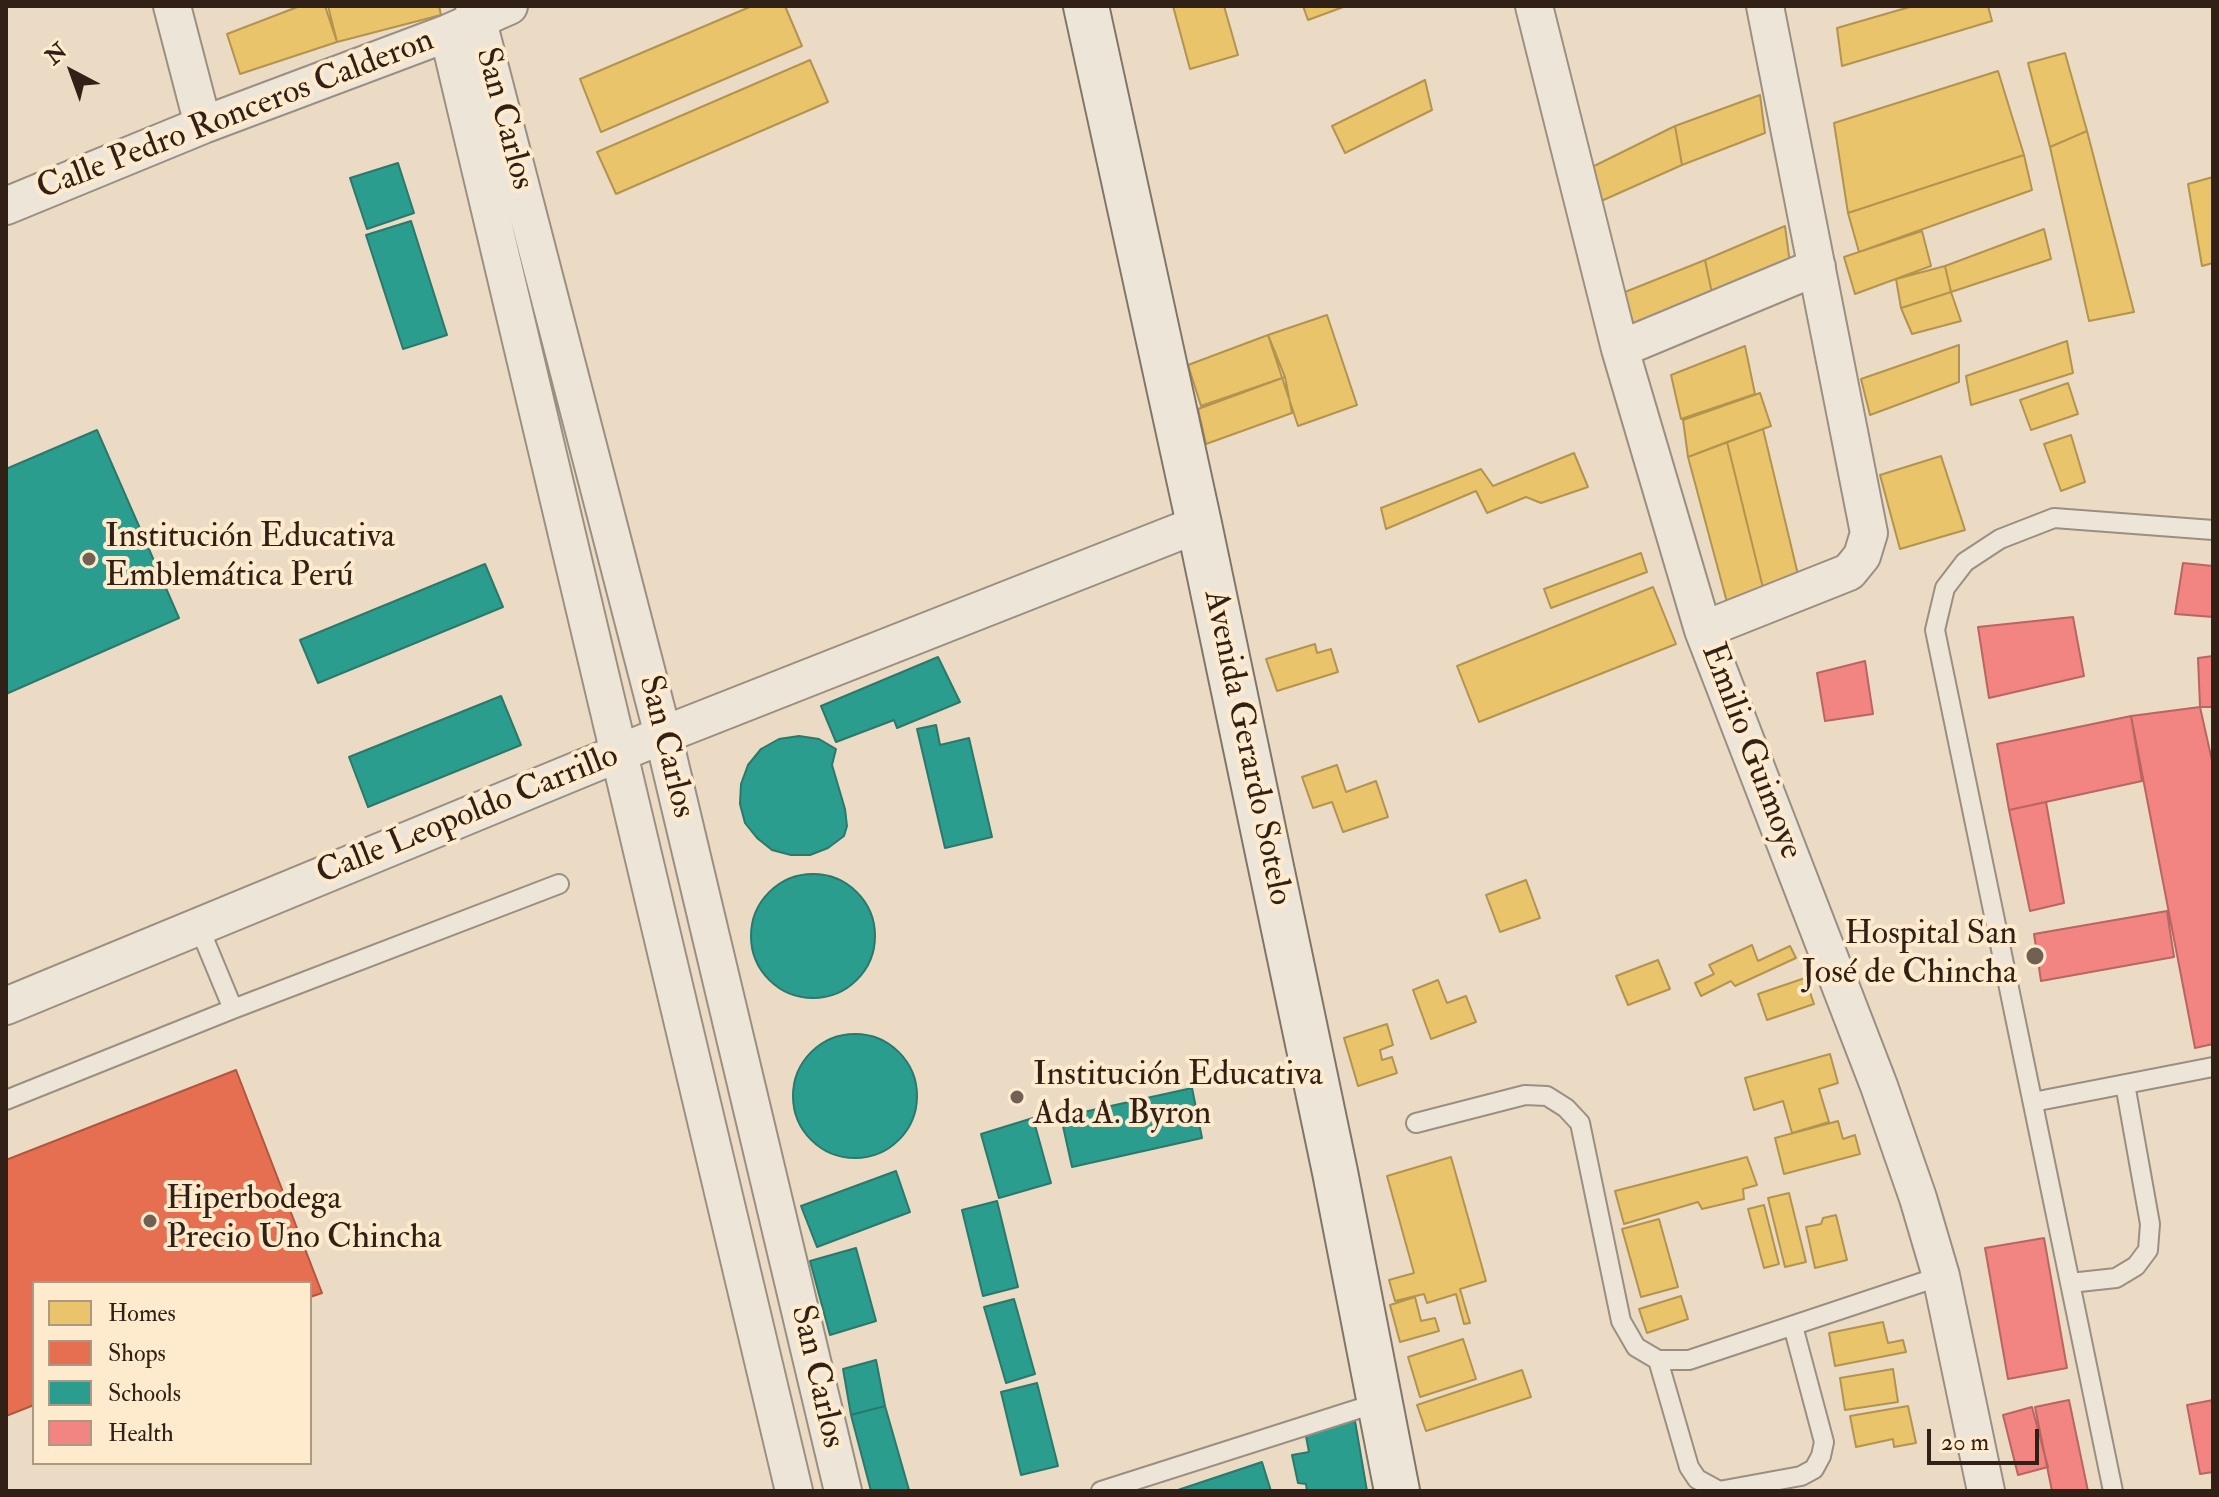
<!DOCTYPE html>
<meta charset="utf-8">
<style>
body{margin:0}
#map{position:relative;width:2219px;height:1497px;overflow:hidden;background:#ecdbc4;font-family:"IM FELL Double Pica",serif}
canvas{display:block}
.frame{position:absolute;inset:0;border:8px solid #312015;pointer-events:none}
.legend{position:absolute;left:32px;top:1281px;width:280px;height:184px;box-sizing:border-box;background:#feeacd;border:2px solid #ac9983;margin:0;padding:10px 14px;list-style:none;font-size:24px;color:#312015}
.legend li{display:flex;align-items:center;gap:16px;height:40px}
.legend b{width:40px;border:2px solid #ac9983}
.north{position:absolute;left:32px;top:32px;width:80px;height:80px;-webkit-text-stroke:6px #feeacd;paint-order:stroke;rotate:319deg;font-size:22px;font-weight:700;line-height:32px;text-align:center;color:#312015}
.north::after{content:'';display:block;margin:auto;width:28px;height:36px;background:#312015;clip-path:polygon(50% 0,100% 100%,50% 72%,0 100%)}
.scale{position:absolute;left:1927px;top:1429px;width:112px;height:36px;box-sizing:border-box;border:4px solid #312015;border-top:0;padding-left:10px;font-size:24px;line-height:28px;white-space:nowrap;color:#312015;-webkit-text-stroke:6px #feeacd;paint-order:stroke}
</style>
<div id="map">
<canvas width="2219" height="1497"></canvas>
<div class="frame"></div>
<ul class="legend">
<li><b style="height:22px;background:#e9c46a"></b>Homes</li>
<li><b style="height:22px;background:#e76f51"></b>Shops</li>
<li><b style="height:22px;background:#2a9d8f"></b>Schools</li>
<li><b style="height:22px;background:#f28482"></b>Health</li>
</ul>
<div class="north">N</div>
<div class="scale">20 m</div>
</div>
<script>
const g = document.querySelector('canvas').getContext('2d');
g.lineJoin = 'round';
function fill(path, color) { g.fillStyle = color; g.fill(path, 'evenodd'); }
const toPath = rows => new Path2D(rows.map(r => 'M' + r).join(''));
function stroke(path, color, width, dash) { g.strokeStyle = color; g.lineWidth = width; g.lineCap = dash ? 'butt' : 'round'; g.setLineDash(dash || []); g.stroke(path); }
function drawText(font, color, halo, rows, align = 'center') {
  g.font = font + ' "IM FELL Double Pica",serif'; g.lineWidth = 8; g.setLineDash([]); g.textBaseline = 'middle'; g.strokeStyle = halo; g.fillStyle = color; for (const [text, x, y, turn = 0] of rows) {
    g.save(); g.translate(x, y); g.rotate((+turn || 0) * Math.PI / 180); g.textAlign = isNaN(turn) ? turn : align; if (halo) g.strokeText(text, 0, 0); g.fillText(text, 0, 0); g.restore();
  }
}
const homes = toPath([
 [300,6,325,6,337,42,240,74,227,34,300,6],
 [328,6,439,6,441,15,337,42,328,6],
 [752,6,785,6,802,46,601,132,580,79,752,6],
 [1173,6,1224,6,1238,55,1190,69,1173,6],
 [1303,6,1346,6,1308,20,1303,6],
 [1913,6,1988,6,1992,21,1842,66,1837,28,1913,6],
 [2065,53,2087,131,2050,147,2028,63,2065,53],
 [810,60,828,102,616,194,597,152,810,60],
 [1998,71,2024,155,1848,213,1834,123,1998,71],
 [1425,80,1432,110,1345,153,1332,126,1425,80],
 [1760,95,1765,133,1682,165,1675,126,1760,95],
 [1675,126,1682,165,1599,202,1586,170,1675,126],
 [2087,131,2134,312,2089,321,2050,147,2087,131],
 [2024,155,2032,190,1859,252,1848,213,2024,155],
 [2213,177,2213,263,2202,266,2188,184,2213,177],
 [1785,226,1791,271,1713,298,1705,260,1785,226],
 [2044,229,2051,259,1951,292,1945,266,2044,229],
 [1922,231,1931,266,1855,294,1844,257,1922,231],
 [1705,260,1713,298,1634,332,1620,294,1705,260],
 [1945,266,1951,292,1901,308,1896,279,1945,266],
 [1951,292,1961,321,1912,334,1901,308,1951,292],
 [1327,315,1357,405,1298,426,1268,335,1327,315],
 [1268,335,1285,377,1201,406,1188,365,1268,335],
 [2067,341,2073,373,1971,405,1966,376,2067,341],
 [1959,345,1959,382,1870,415,1861,379,1959,345],
 [1745,346,1755,394,1681,419,1671,375,1745,346],
 [1285,377,1292,413,1206,444,1198,409,1285,377],
 [2068,383,2078,414,2031,430,2020,400,2068,383],
 [1760,393,1771,426,1688,457,1683,420,1760,393],
 [1763,429,1800,583,1766,600,1727,442,1763,429],
 [2071,435,2085,482,2061,491,2044,444,2071,435],
 [1727,442,1766,600,1728,606,1688,457,1727,442],
 [1574,453,1588,487,1541,503,1526,497,1487,513,1476,491,1386,529,1381,508,1481,469,1493,486,1574,453],
 [1941,456,1965,530,1900,549,1880,475,1941,456],
 [1641,553,1647,572,1551,608,1544,589,1641,553],
 [1653,587,1676,644,1479,722,1457,666,1653,587],
 [1315,644,1317,653,1331,649,1338,672,1277,691,1266,659,1315,644],
 [1337,765,1346,792,1376,781,1388,817,1343,832,1332,802,1313,808,1302,777,1337,765],
 [1526,880,1540,918,1500,932,1486,895,1526,880],
 [1752,945,1758,961,1790,946,1796,958,1735,986,1731,981,1701,996,1695,983,1714,974,1709,965,1752,945],
 [1658,960,1670,989,1628,1005,1616,976,1658,960],
 [1805,978,1814,1004,1767,1020,1758,994,1805,978],
 [1438,980,1447,1003,1466,996,1476,1022,1431,1039,1413,990,1438,980],
 [1387,1024,1393,1045,1380,1050,1382,1060,1392,1057,1397,1073,1358,1086,1344,1038,1387,1024],
 [1830,1054,1838,1083,1819,1089,1829,1122,1792,1133,1783,1101,1754,1110,1745,1078,1830,1054],
 [1838,1121,1843,1139,1855,1135,1860,1154,1784,1174,1775,1138,1838,1121],
 [1451,1157,1486,1281,1460,1289,1470,1323,1464,1324,1456,1294,1427,1303,1424,1294,1395,1301,1389,1280,1414,1273,1387,1176,1451,1157],
 [1747,1157,1757,1185,1743,1189,1744,1199,1702,1209,1698,1202,1624,1224,1615,1191,1747,1157],
 [1789,1193,1806,1262,1785,1267,1768,1198,1789,1193],
 [1764,1205,1779,1264,1764,1268,1748,1209,1764,1205],
 [1836,1215,1847,1260,1815,1268,1806,1227,1821,1224,1823,1218,1836,1215],
 [1659,1219,1678,1287,1641,1297,1622,1229,1659,1219],
 [1681,1296,1688,1319,1647,1333,1639,1309,1681,1296],
 [1415,1297,1421,1321,1435,1318,1439,1331,1400,1342,1390,1305,1415,1297],
 [1883,1322,1888,1343,1903,1340,1906,1352,1835,1366,1829,1333,1883,1322],
 [1463,1339,1476,1379,1420,1397,1408,1357,1463,1339],
 [1893,1369,1898,1402,1845,1410,1840,1378,1893,1369],
 [1522,1370,1531,1397,1426,1431,1417,1405,1522,1370],
 [1908,1406,1916,1443,1894,1447,1893,1439,1856,1447,1850,1416,1908,1406]
]);
fill(homes, '#e9c46a');
stroke(homes, '#b29350', 2);
const shops = toPath([
 [236,1070,322,1293,310,1297,310,1283,34,1283,34,1405,6,1416,6,1160,236,1070]
]);
fill(shops, '#e76f51');
stroke(shops, '#b0573f', 2);
const schools = toPath([
 [398,163,414,213,367,229,350,178,398,163],
 [411,221,447,335,403,349,366,235,411,221],
 [97,430,179,618,6,694,6,469,97,430],
 [485,564,503,607,318,683,300,640,485,564],
 [938,657,960,702,897,728,894,720,836,742,821,706,938,657],
 [501,696,521,745,368,807,349,757,501,696],
 [936,725,940,745,969,738,992,837,945,848,917,729,936,725],
 [799,736,819,739,836,749,832,765,845,809,847,826,844,836,828,848,810,855,791,855,772,850,757,838,745,823,740,804,741,784,748,765,761,749,779,739,799,736],
 '751 936a62 62 0 1 1 124 0a62 62 0 1 1-124 0Z',
 '793 1096a62 62 0 1 1 124 0a62 62 0 1 1-124 0Z',
 [1192,1088,1202,1138,1072,1167,1061,1117,1192,1088],
 [1033,1118,1051,1183,999,1198,981,1134,1033,1118],
 [896,1171,910,1212,817,1247,801,1206,896,1171],
 [997,1201,1018,1287,983,1296,962,1210,997,1201],
 [856,1248,876,1321,830,1335,810,1261,856,1248],
 [1014,1299,1035,1374,1006,1383,984,1307,1014,1299],
 [876,1360,885,1406,851,1415,843,1369,876,1360],
 [1037,1383,1058,1466,1021,1475,1001,1392,1037,1383],
 [885,1406,909,1490,871,1491,851,1415,885,1406],
 [1355,1421,1367,1491,1307,1491,1306,1484,1298,1483,1292,1455,1309,1452,1305,1431,1355,1421],
 [1262,1462,1271,1491,1175,1491,1262,1462]
]);
fill(schools, '#2a9d8f');
stroke(schools, '#2c786a', 2);
const health = toPath([
 [2183,563,2213,566,2213,617,2175,614,2183,563],
 [2073,617,2084,676,1989,698,1978,627,2073,617],
 [2213,656,2213,707,2200,707,2198,658,2213,656],
 [1865,661,1873,714,1825,721,1817,673,1865,661],
 [2200,707,2213,765,2213,1044,2195,1048,2131,716,2200,707],
 [2131,716,2142,781,2009,810,1997,744,2131,716],
 [2046,802,2064,903,2030,911,2009,810,2046,802],
 [2167,911,2174,957,2041,981,2034,934,2167,911],
 [2044,1238,2067,1368,2008,1379,1985,1248,2044,1238],
 [2069,1400,2088,1491,2052,1491,2035,1407,2069,1400],
 [2213,1400,2213,1472,2200,1474,2187,1405,2213,1400],
 [2032,1407,2048,1467,2018,1475,2003,1415,2032,1407]
]);
fill(health, '#f28482');
stroke(health, '#b86661', 2);
const lane = toPath([
 [199,927,233,1009],
 [6,1100,233,1009,559,884],
 [2033,1102,2213,1067],
 [1416,1123,1525,1095,1547,1096,1566,1108,1580,1123,1621,1321,1636,1347,1658,1360,1689,1360,1941,1276],
 [2070,1283,2116,1278,2136,1266,2148,1250,2150,1224,2125,1084],
 [1658,1360,1689,1467,1697,1479,1719,1491],
 [1101,1491,1380,1402],
 [1719,1491,1801,1476,1814,1469,1821,1456,1824,1442,1793,1326],
 [2113,1491,1935,630,1945,588,1965,562,2000,539,2054,518,2213,530]
]);
const street = toPath([
 [172,6,203,125],
 [474,6,663,735,843,1491],
 [1534,6,1620,349,1703,630,1879,1086,1918,1198,1941,1276,1986,1491],
 [448,33,794,1491],
 [6,206,203,125,448,33,509,6],
 [1620,349,1817,267],
 [1703,630,1849,572,1862,556,1869,533,1765,6],
 [6,1006,663,735,1199,524]
]);
const secondary = toPath([
 [1086,6,1199,524,1335,1172,1397,1491]
]);
stroke(lane, '#9a8f80', 22);
stroke(street, '#9a8f80', 40);
stroke(secondary, '#807569', 48);
stroke(lane, '#eee5d9', 18);
stroke(street, '#eee5d9', 36);
stroke(secondary, '#eee5d9', 44);
for (const [x, y, r, color] of [
 [89,559,8,"#726152"],
 [2035,956,10,"#726152"],
 [1017,1097,8,"#726152"],
 [150,1221,8,"#726152"]
]) { const dot = new Path2D(); dot.arc(x, y, r, 0, 2 * Math.PI); g.fillStyle = color; g.fill(dot); stroke(dot, '#feeacd', 3); }
drawText('34px', '#312015', '#feeacd', [
 ["Calle Pedro Ronceros Calderon",236,116,-21],
 ["San Carlos",503,119,75],
 ["San Carlos",665,747,76],
 ["Avenida Gerardo Sotelo",1246,748,78],
 ["Emilio Guimoye",1750,752,69],
 ["Calle Leopoldo Carrillo",468,816,-22],
 ["San Carlos",816,1377,77]
]);
drawText('34px', '#312015', '#feeacd', [
 ["Institución Educativa",105,539],
 ["Emblemática Perú",105,578],
 ["Hospital San",2017,936,"right"],
 ["José de Chincha",2017,975,"right"],
 ["Institución Educativa",1033,1077],
 ["Ada A. Byron",1033,1116],
 ["Hiperbodega",166,1201],
 ["Precio Uno Chincha",166,1240]
], 'left');
</script>
